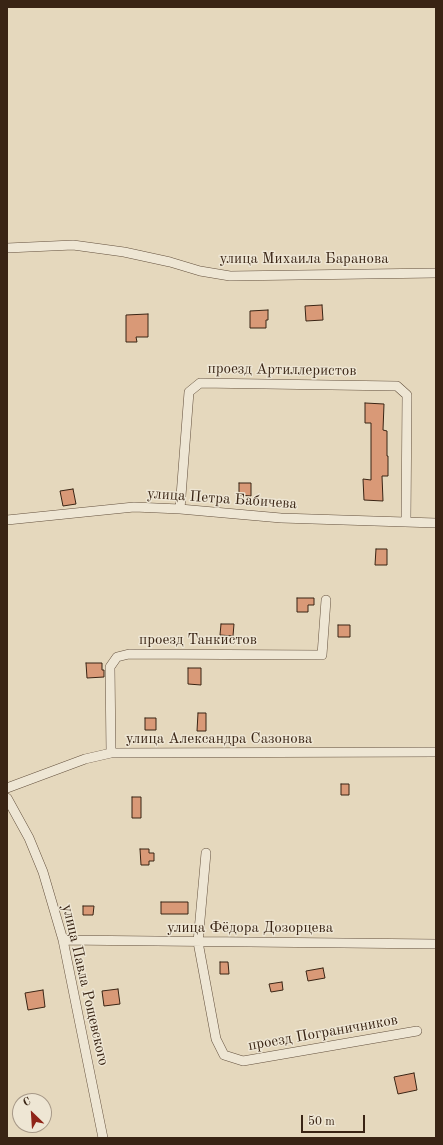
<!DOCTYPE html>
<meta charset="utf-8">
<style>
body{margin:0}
#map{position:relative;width:443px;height:1145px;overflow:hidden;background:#e5d8bd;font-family:"Old Standard TT",serif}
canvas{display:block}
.frame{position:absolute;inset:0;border:8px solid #392414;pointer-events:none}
.north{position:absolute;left:12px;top:1093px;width:40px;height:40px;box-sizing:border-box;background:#eee6d4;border:1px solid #a69887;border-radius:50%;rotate:335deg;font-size:11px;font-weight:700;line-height:16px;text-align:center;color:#392414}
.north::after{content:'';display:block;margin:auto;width:14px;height:18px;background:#8f2418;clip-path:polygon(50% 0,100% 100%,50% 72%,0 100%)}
.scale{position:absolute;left:301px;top:1115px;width:64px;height:18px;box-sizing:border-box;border:2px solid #392414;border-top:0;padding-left:5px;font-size:12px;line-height:14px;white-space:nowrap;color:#392414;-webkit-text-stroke:3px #eee6d4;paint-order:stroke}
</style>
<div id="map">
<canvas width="443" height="1145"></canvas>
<div class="frame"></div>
<div class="north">С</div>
<div class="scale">50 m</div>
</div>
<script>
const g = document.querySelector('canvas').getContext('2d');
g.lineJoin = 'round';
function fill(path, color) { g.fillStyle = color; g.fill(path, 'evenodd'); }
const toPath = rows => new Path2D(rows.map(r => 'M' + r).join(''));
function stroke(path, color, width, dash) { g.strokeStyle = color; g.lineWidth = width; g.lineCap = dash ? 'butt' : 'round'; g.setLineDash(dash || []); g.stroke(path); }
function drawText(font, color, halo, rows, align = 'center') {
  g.font = font + ' "Old Standard TT",serif'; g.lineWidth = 3; g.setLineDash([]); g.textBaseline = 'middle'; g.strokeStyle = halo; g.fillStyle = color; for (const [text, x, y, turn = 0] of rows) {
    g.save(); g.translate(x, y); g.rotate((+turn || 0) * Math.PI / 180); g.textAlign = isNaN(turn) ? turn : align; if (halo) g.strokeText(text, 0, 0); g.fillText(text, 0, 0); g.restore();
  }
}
const building = toPath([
 [322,305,323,320,306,321,305,306,322,305],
 [268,310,268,320,266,320,266,328,250,328,250,311,268,310],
 [148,314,148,337,136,337,137,342,126,342,126,315,148,314],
 [365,403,384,404,383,430,387,431,387,456,388,456,388,476,382,476,383,501,364,500,363,479,371,480,371,423,365,423,365,403],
 [239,483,251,483,251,496,239,495,239,483],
 [73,489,76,504,63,506,60,491,73,489],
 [376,549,387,549,387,565,375,565,376,549],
 [297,598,314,598,314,605,308,605,308,612,297,612,297,598],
 [221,624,234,624,233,636,220,635,221,624],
 [338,625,350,625,350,637,338,637,338,625],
 [86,663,102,663,102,670,104,670,104,677,87,678,86,663],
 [188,668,201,668,201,685,188,684,188,668],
 [198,713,206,713,206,731,197,731,198,713],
 [145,718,156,718,156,730,145,730,145,718],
 [341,784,349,784,349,795,341,795,341,784],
 [132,797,141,797,141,818,132,818,132,797],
 [140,849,149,849,149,853,154,853,154,861,149,861,149,865,141,865,140,849],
 [161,902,188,902,188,914,161,914,161,902],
 [83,906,94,906,93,915,83,915,83,906],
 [220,962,228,962,229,974,220,974,220,962],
 [323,968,325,978,308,981,306,971,323,968],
 [282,982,283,990,271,992,269,984,282,982],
 [118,989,120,1004,104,1006,102,991,118,989],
 [43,990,45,1007,28,1010,25,993,43,990],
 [414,1073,417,1090,398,1094,394,1077,414,1073]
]);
fill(building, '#d99977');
stroke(building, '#392414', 1);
const minor = toPath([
 [7,248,73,245,124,252,170,262,200,271,230,276,436,273],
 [180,509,189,392,200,383,397,386,407,395,406,522],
 [7,520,134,507,180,509,281,518,436,523],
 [111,753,110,667,117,657,129,654,322,655,326,600],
 [7,788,85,759,111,753,436,752],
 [7,798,29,838,43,872,63,940,103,1138],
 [206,853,198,942,216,1039,224,1055,243,1061,417,1031],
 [63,940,436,944]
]);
stroke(minor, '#64513e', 10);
stroke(minor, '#eee6d4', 9);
drawText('15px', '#392414', '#eee6d4', [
 ["улица Михаила Баранова",304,259],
 ["проезд Артиллеристов",282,370,1],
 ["улица Петра Бабичева",222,499,4],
 ["проезд Танкистов",198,640],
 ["улица Александра Сазонова",219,739],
 ["улица Фёдора Дозорцева",250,928],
 ["улица Павла Рощевского",85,985,77],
 ["проезд Пограничников",323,1033,-10]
]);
</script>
